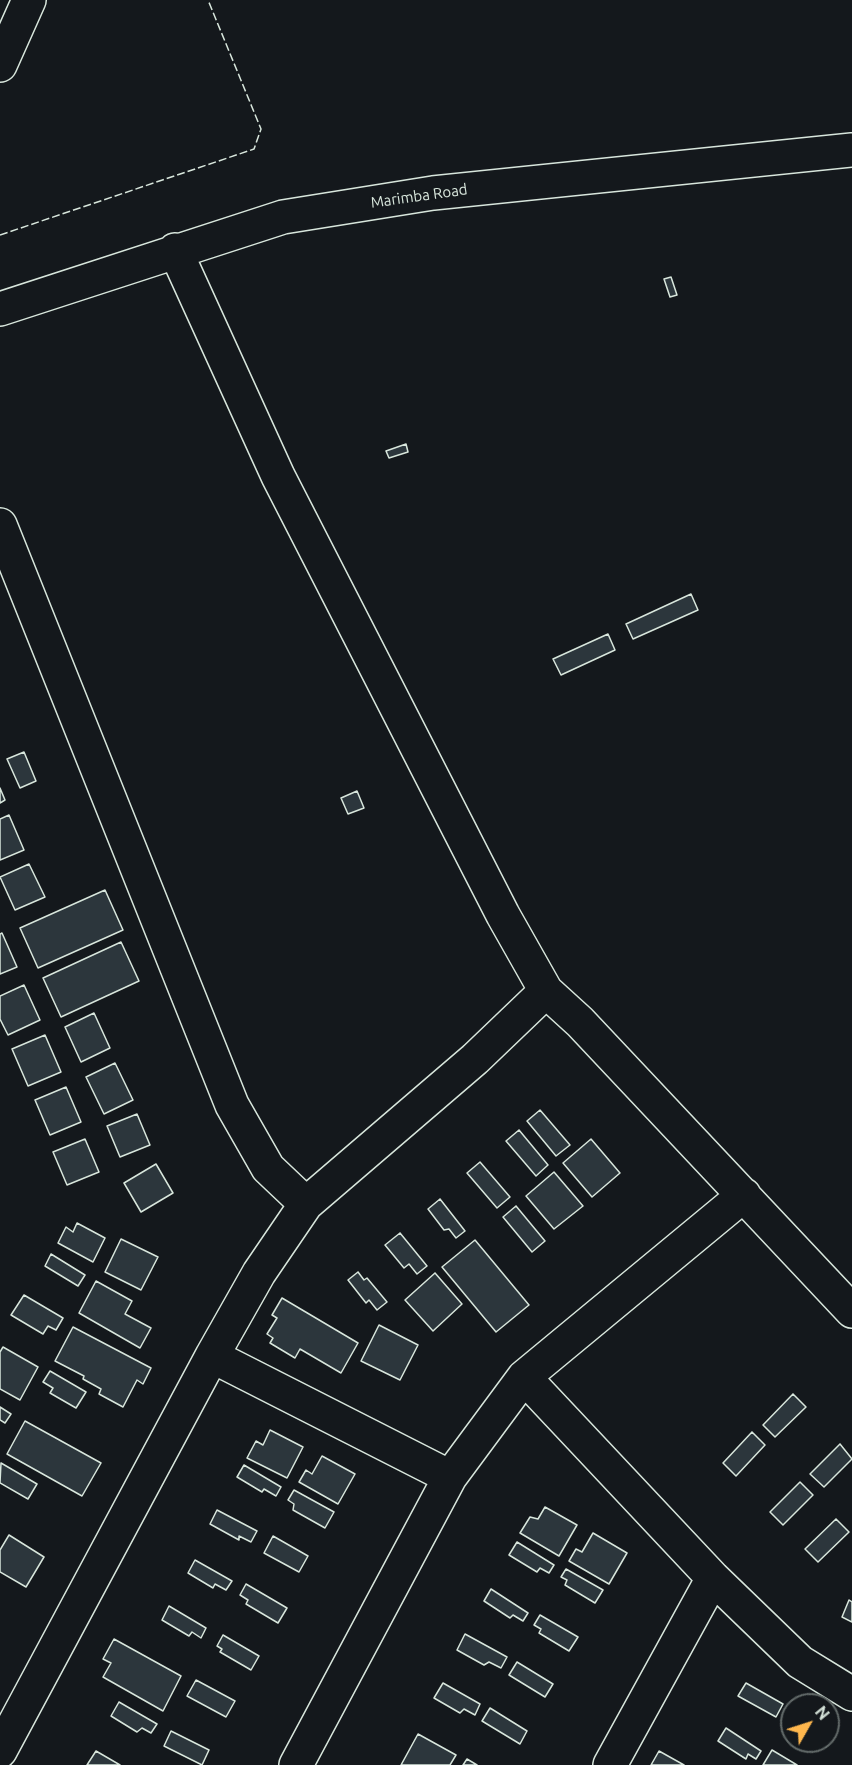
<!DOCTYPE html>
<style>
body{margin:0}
#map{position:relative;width:852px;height:1765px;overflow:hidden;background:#14181c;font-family:Ubuntu,sans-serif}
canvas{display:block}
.north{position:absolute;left:780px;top:1693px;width:60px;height:60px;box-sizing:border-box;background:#14181c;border:2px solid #626a69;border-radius:50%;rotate:51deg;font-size:16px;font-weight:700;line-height:24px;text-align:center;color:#d8e6dc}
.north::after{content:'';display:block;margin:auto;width:21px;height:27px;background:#ffb74d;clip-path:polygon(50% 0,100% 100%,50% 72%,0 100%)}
</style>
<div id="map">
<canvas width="852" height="1765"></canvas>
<div class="north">N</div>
</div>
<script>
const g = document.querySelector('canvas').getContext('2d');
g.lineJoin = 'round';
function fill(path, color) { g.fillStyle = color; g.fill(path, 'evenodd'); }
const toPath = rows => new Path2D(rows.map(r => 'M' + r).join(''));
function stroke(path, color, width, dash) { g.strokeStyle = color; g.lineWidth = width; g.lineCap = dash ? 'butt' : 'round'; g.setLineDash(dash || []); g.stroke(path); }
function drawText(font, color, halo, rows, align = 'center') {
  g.font = font + ' Ubuntu,sans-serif'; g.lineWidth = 4.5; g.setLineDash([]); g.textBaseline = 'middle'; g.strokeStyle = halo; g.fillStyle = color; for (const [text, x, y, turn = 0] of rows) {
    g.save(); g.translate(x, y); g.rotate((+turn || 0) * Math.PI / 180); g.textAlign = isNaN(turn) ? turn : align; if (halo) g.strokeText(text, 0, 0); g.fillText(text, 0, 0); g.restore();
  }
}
const building = toPath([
 [671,277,677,295,670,297,664,279,671,277],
 [406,444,408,452,389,458,386,451,406,444],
 [691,594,698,610,633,639,626,624,691,594],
 [608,634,615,650,561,675,553,659,608,634],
 [24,752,36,781,20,788,7,759,24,752],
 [0,788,5,800,0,803,0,788],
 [357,791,364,808,348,814,341,798,357,791],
 [9,815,24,850,0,860,0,819,9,815],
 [29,864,45,897,15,910,0,877,29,864],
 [105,890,123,930,38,968,20,928,105,890],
 [2,933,17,967,0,974,0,934,2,933],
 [121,942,139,981,61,1017,43,978,121,942],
 [24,985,40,1020,8,1035,0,1019,0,996,24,985],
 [94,1013,110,1048,81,1062,65,1027,94,1013],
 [45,1035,61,1072,28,1086,12,1049,45,1035],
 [115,1063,133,1100,104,1114,86,1077,115,1063],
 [66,1087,81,1122,50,1135,35,1100,66,1087],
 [540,1110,570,1145,556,1156,527,1121,540,1110],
 [137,1114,150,1145,120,1157,107,1126,137,1114],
 [519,1130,548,1165,536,1176,506,1141,519,1130],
 [85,1139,99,1172,67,1185,53,1152,85,1139],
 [591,1139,620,1173,592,1197,563,1163,591,1139],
 [480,1162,510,1197,497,1208,467,1173,480,1162],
 [156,1164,173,1193,141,1212,124,1183,156,1164],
 [554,1172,583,1206,554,1229,526,1196,554,1172],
 [440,1199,465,1231,456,1238,449,1229,444,1230,428,1209,440,1199],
 [516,1206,545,1241,532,1252,503,1217,516,1206],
 [77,1223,105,1238,93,1262,58,1243,66,1227,73,1232,77,1223],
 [400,1233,427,1266,417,1274,409,1264,404,1268,385,1245,400,1233],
 [121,1239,158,1257,141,1290,105,1272,121,1239],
 [475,1240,529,1305,496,1332,442,1267,475,1240],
 [51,1254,85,1275,78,1286,45,1266,51,1254],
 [358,1272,364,1280,367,1278,387,1302,377,1310,369,1300,366,1303,348,1280,358,1272],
 [435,1273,462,1304,433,1331,405,1300,435,1273],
 [96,1281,132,1301,125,1314,151,1328,140,1348,79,1313,96,1281],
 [24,1295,63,1318,56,1330,48,1326,43,1334,11,1315,24,1295],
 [282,1298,358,1343,341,1373,300,1349,295,1358,270,1343,273,1338,267,1334,277,1318,272,1315,282,1298],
 [379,1325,418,1345,400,1380,361,1361,379,1325],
 [73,1327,151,1368,143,1384,137,1380,123,1407,99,1394,101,1389,83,1379,84,1376,55,1361,73,1327],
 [3,1347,38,1367,20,1400,0,1389,0,1352,3,1347],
 [50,1371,86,1392,76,1408,50,1393,53,1388,43,1382,50,1371],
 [793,1394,806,1407,775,1437,763,1425,793,1394],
 [0,1407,11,1414,5,1423,0,1420,0,1407],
 [25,1421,101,1463,82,1496,7,1454,25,1421],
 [270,1430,303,1447,287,1478,247,1458,256,1441,263,1445,270,1430],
 [752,1432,765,1445,736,1476,723,1463,752,1432],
 [840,1444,852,1459,824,1487,810,1474,840,1444],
 [322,1456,355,1474,338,1504,299,1482,306,1470,312,1474,322,1456],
 [1,1463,37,1484,28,1499,0,1483,1,1463],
 [244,1465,281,1487,276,1496,264,1489,262,1492,237,1477,244,1465],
 [800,1482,813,1495,783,1525,770,1512,800,1482],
 [294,1490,334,1512,325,1528,293,1510,294,1504,288,1500,294,1490],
 [545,1507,577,1525,559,1556,520,1533,530,1517,538,1519,545,1507],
 [217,1510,257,1531,251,1542,239,1536,239,1540,210,1524,217,1510],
 [836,1519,849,1532,818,1562,805,1549,836,1519],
 [593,1533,627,1553,609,1584,569,1561,576,1549,582,1552,593,1533],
 [9,1535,44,1557,26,1587,0,1572,0,1550,9,1535],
 [273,1536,308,1556,299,1572,264,1553,273,1536],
 [517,1542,554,1565,549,1573,540,1568,537,1572,509,1555,517,1542],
 [195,1560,232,1581,226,1590,215,1584,213,1588,188,1573,195,1560],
 [566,1569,603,1590,595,1603,565,1585,567,1580,561,1577,566,1569],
 [246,1584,287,1608,278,1623,246,1604,248,1600,240,1595,246,1584],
 [491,1589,528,1613,523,1621,513,1615,510,1618,484,1601,491,1589],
 [849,1600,852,1602,852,1622,842,1617,849,1600],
 [169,1606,206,1628,201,1638,192,1632,189,1636,162,1620,169,1606],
 [540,1615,578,1637,569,1651,539,1633,541,1629,534,1625,540,1615],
 [465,1634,507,1657,501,1668,489,1662,484,1665,457,1650,465,1634],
 [223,1635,259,1656,251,1670,220,1652,222,1649,217,1646,223,1635],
 [114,1639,181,1676,163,1711,103,1677,111,1663,103,1659,114,1639],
 [517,1662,553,1684,545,1697,509,1675,517,1662],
 [196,1680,235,1701,226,1717,187,1696,196,1680],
 [443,1683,480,1704,475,1715,464,1709,460,1713,434,1698,443,1683],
 [746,1683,783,1704,776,1717,738,1696,746,1683],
 [119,1702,157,1724,151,1733,142,1728,137,1732,111,1716,119,1702],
 [490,1708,527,1731,520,1744,482,1721,490,1708],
 [792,1713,792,1728,786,1724,792,1713],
 [726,1728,761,1751,756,1759,748,1754,746,1759,718,1741,726,1728],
 [828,1730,834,1733,826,1747,816,1741,828,1741,828,1730],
 [171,1731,209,1750,202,1765,164,1746,171,1731],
 [418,1734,456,1755,450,1765,401,1765,418,1734],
 [772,1750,797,1765,763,1765,772,1750],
 [96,1751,120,1765,87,1765,96,1751],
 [659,1751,684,1765,651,1765,659,1751],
 [467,1759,477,1765,463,1765,467,1759]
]);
fill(building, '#2c363c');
stroke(building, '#d8e6dc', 1.5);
const minor = toPath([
 [0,65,29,0],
 [175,250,278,476,503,915,546,991,580,1022,852,1311],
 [0,309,283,217,433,193,852,150],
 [0,525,232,1105,268,1168,306,1204],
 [212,1356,450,1477],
 [524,1377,713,1578,800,1662,852,1694],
 [0,1751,212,1356,259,1273,306,1204,475,1059,546,991],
 [296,1765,450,1477,524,1377,744,1195],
 [610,1765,713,1578]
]);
stroke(minor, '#d8e6dc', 36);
stroke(minor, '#14181c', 33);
stroke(toPath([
 [0,235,254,149,261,129,208,0]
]), '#d8e6dc', 1.5, [8, 3]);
drawText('15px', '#d8e6dc', '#14181c', [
 ["Marimba Road",419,196,-8]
]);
</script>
